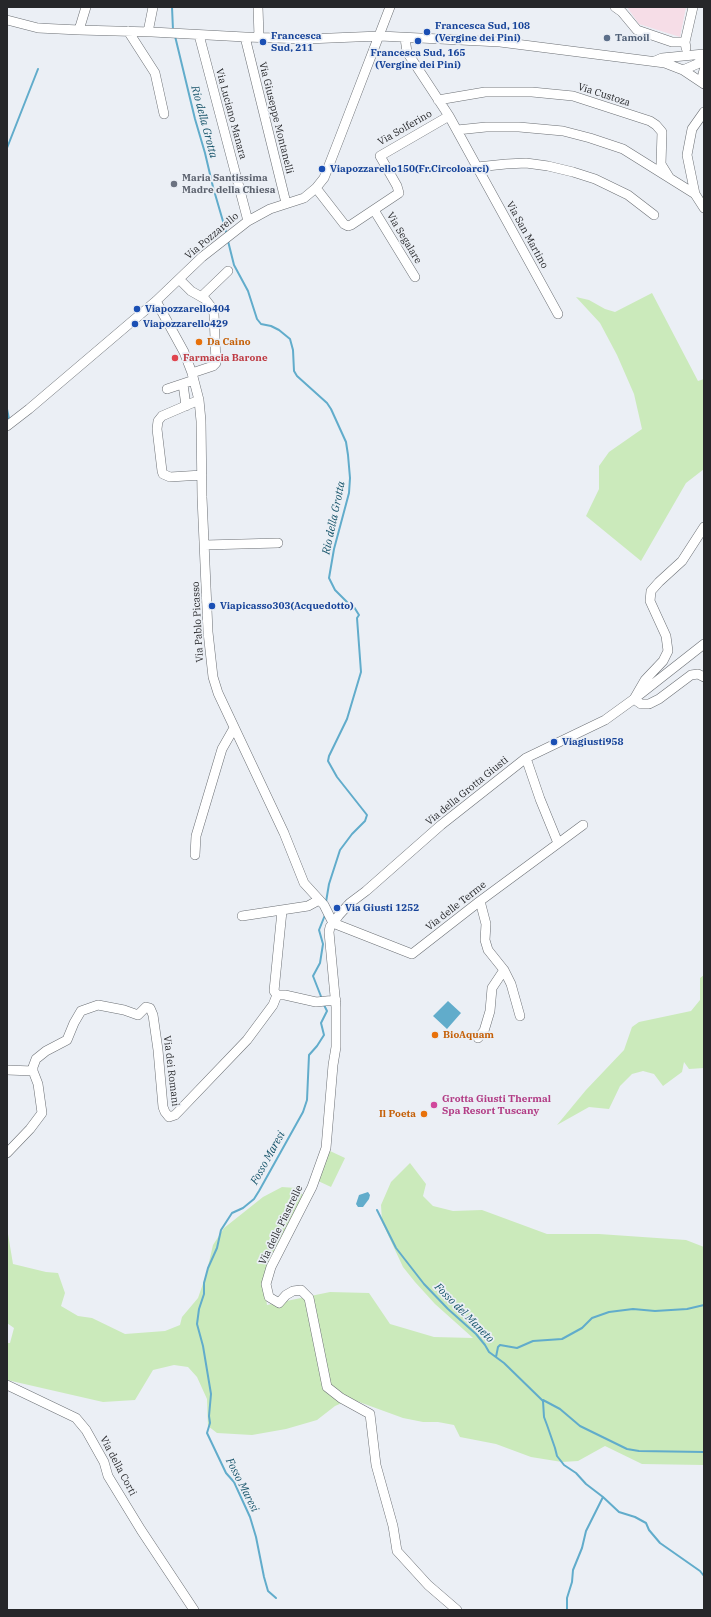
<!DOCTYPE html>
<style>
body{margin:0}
#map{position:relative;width:711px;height:1617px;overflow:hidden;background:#ebeff5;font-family:"IBM Plex Serif",serif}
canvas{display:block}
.frame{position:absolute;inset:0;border:8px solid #26272a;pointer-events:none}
</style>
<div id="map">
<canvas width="711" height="1617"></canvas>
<div class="frame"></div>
</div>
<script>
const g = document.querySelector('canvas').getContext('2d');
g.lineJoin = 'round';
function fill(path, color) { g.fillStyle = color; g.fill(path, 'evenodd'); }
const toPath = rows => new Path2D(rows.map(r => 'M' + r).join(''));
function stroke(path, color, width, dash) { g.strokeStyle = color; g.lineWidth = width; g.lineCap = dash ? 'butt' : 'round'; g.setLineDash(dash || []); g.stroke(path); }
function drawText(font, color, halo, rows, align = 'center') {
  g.font = font + ' "IBM Plex Serif",serif'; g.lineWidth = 3.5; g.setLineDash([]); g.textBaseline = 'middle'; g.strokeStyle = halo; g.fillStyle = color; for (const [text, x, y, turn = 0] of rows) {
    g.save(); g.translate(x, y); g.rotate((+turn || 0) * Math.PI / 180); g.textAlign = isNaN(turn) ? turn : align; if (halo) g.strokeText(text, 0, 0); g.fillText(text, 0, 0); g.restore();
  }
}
fill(toPath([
 [627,7,686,7,680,37,639,24]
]), '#f6dde7');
fill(toPath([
 [652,293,698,381,704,379,704,469,686,483,641,561,586,516,599,489,599,466,609,452,642,429,634,394,617,355,600,323,576,297,589,300,605,309,615,312],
 [704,975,704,1068,689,1069,684,1062,682,1072,663,1086,654,1074,643,1071,632,1074,620,1086,609,1109,589,1107,557,1125,586,1090,624,1050,632,1027,639,1022,691,1011,700,1000,700,978],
 [330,1151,345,1158,331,1187,316,1180],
 [410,1163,426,1184,423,1196,433,1206,453,1211,482,1210,547,1234,599,1234,686,1240,704,1247,704,1465,642,1464,605,1446,578,1461,562,1462,531,1457,496,1444,460,1437,454,1425,438,1422,423,1422,403,1418,351,1399,335,1406,317,1420,286,1429,252,1435,217,1433,208,1426,207,1399,197,1377,188,1367,174,1365,153,1370,135,1400,103,1402,7,1380,7,1343,10,1343,14,1328,7,1323,7,1228,13,1264,46,1272,58,1273,65,1293,61,1306,78,1316,92,1318,125,1334,165,1331,180,1325,182,1317,198,1298,206,1275,213,1245,224,1228,263,1197,282,1187,296,1188,304,1196,264,1283,267,1305,330,1292,369,1293,390,1324,434,1337,473,1338,435,1304,415,1282,403,1267,382,1222,381,1205,391,1182]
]), '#cbeabb');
fill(toPath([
 [448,1001,461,1013,447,1029,433,1016],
 [368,1192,370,1195,369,1199,363,1207,358,1207,356,1204,359,1195]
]), '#61accb');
stroke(toPath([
 [172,7,173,30],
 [175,36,195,119,205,153,213,187,227,235],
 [7,148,38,69],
 [228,241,234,265,248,291,257,319,261,324,271,326,279,330,290,339,293,350,294,371,297,376,327,403,331,409,346,442,348,455,350,478,349,493,334,549,329,578,335,590,347,602,354,607,359,615,357,618,361,672,347,719,329,756,328,761,337,777,367,815,365,821,352,834,340,850,329,884,326,902],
 [7,409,9,419],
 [322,999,313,976,320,963,323,944,319,930,325,915],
 [377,1210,396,1248,424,1284,448,1309,476,1334,485,1345,489,1352,504,1363,543,1401,544,1417,547,1425,555,1448,557,1456,564,1465,576,1473,586,1484,603,1497,619,1512,635,1517,646,1523,649,1530,660,1543,700,1571,704,1576],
 [496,1357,498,1347,500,1345,517,1348,533,1341,562,1339,582,1328,592,1318,609,1312,633,1309,655,1311,687,1309,704,1305],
 [543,1400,560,1409,580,1426,627,1449,639,1451,704,1452],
 [276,1598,268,1591,264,1577,256,1537,250,1517,234,1482,226,1473,207,1433,210,1423,209,1416,211,1394,203,1346,197,1324,199,1309,204,1294,204,1283,208,1268,217,1248,221,1230,232,1213,243,1208,254,1199,259,1191,303,1112,307,1100,309,1055,317,1046,324,1035,321,1023,327,1011,324,1005],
 [567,1610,567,1598,572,1582,573,1570,582,1548,586,1531,603,1497]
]), '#61accb', 2);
const minor = toPath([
 [258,7,259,37],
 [615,7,622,12,637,30,672,42,685,42],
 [7,20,38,28,79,30,152,32,245,37,307,39,380,36,500,42,665,63,683,70,704,84],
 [79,30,86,7],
 [128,31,155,73,164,114],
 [148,32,153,7],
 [199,35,248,221],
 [245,37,286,203],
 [405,38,407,52,449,116,558,314],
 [686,48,685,42,693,7],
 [655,61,662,58,704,54],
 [683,70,704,61],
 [704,70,702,78,704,81],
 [438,100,485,92,532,92,573,96,650,121,656,125,662,132,661,164,669,177],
 [704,112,692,129,687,155,695,194,704,208],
 [457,130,486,127,519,127,563,131,590,138,623,149,695,194],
 [477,167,506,164,526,163,548,166,573,172,595,179,628,195,654,215],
 [316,188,344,224,348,226,351,225,399,193,397,186,380,156,449,116],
 [374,210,415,277],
 [179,279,191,291,205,299,212,308,214,314,216,363,213,366,192,373],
 [202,296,228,271],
 [156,301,184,352,192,373,199,400,201,421,202,497,208,632,213,677,218,693,284,833,304,883,324,905,333,923],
 [183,384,186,406],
 [167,389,194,380],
 [199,400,162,416,158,421,157,429,162,471,163,474,170,477,202,475],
 [7,426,29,409,156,301,202,257,248,221,270,209,304,198,316,188,324,178,340,137,390,7],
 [704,527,682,561,659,582,651,591,650,601,666,636,668,651,663,661,645,680,634,699,641,704,649,704,659,699,691,675,698,674,704,677],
 [205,545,278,543],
 [526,758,540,799,558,843],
 [195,855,196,836,222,749,234,728],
 [480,901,486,924,485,940,488,950,504,970,511,984,520,1016],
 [242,916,308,906,319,900],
 [333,923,412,954,480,901,583,825],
 [277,995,274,991,282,911],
 [277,995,285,995,316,1002,336,1000],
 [478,1038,484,1031,490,1011,492,988,504,970],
 [7,1070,33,1071],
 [7,1153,30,1129,42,1113,38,1084,33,1071,33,1067,36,1059,46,1051,67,1040,74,1023,81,1011,98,1005,124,1010,138,1015,146,1007,150,1008,153,1015,158,1050,163,1107,165,1112,169,1117,175,1115,179,1111,247,1040,273,1005,277,995],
 [7,1385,76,1418,86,1430,104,1462,108,1476,141,1530,194,1610],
 [457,1610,428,1585,397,1551,393,1526,376,1465,370,1414,341,1398,327,1387,309,1298,301,1290,293,1291,286,1295,279,1303,269,1297,266,1284,271,1267,312,1187,326,1148,333,1065,336,1047,336,1007,329,932,330,927,339,915,350,903,366,891,441,825,526,758,605,720,634,699,704,644]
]);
stroke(minor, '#6b6f74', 10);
stroke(minor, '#fff', 9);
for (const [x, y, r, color] of [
 [427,32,4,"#1a4fb4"],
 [607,38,4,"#5c6f8a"],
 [418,41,4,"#1a4fb4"],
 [263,42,4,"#1a4fb4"],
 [322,169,4,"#1a4fb4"],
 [174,184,4,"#6b7280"],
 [137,309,4,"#1a4fb4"],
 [135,324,4,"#1a4fb4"],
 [199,342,4,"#e8710a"],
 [175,358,4,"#e0444e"],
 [212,606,4,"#1a4fb4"],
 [554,742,4,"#1a4fb4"],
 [337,908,4,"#1a4fb4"],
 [435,1035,4,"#e8710a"],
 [434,1105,4,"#d1479c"],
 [424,1114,4,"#e8710a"]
]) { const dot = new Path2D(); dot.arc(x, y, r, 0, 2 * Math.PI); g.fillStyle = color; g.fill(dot); stroke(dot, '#ebeff5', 1.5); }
drawText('bold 10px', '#164399', '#ebeff5', [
 ["Francesca Sud, 108",435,26],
 ["(Vergine dei Pini)",435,38],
 ["Francesca",271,36],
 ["Sud, 211",271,48],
 ["Francesca Sud, 165",418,53,"center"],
 ["(Vergine dei Pini)",418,65,"center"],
 ["Viapozzarello150(Fr.Circoloarci)",330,169],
 ["Viapozzarello404",145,309],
 ["Viapozzarello429",143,324],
 ["Viapicasso303(Acquedotto)",220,606],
 ["Viagiusti958",562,742],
 ["Via Giusti 1252",345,908]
], 'left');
drawText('bold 10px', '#4e5e75', '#ebeff5', [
 ["Tamoil",615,38]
], 'left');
drawText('10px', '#26272a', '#ebeff5', [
 ["Via Custoza",604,95,18],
 ["Via Luciano Manara",231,114,75],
 ["Via Giuseppe Montanelli",276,118,76],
 ["Via Solferino",405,128,-30],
 ["Via San Martino",527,235,61],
 ["Via Pozzarello",212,236,-40],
 ["Via Segalare",404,238,59],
 ["Via Pablo Picasso",198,622,-93],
 ["Via della Grotta Giusti",467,791,-39],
 ["Via delle Terme",456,906,-38],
 ["Via dei Romani",171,1071,83],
 ["Via delle Piastrelle",281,1225,-64],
 ["Via della Corti",118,1466,62]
]);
drawText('bold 10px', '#5b616d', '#ebeff5', [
 ["Maria Santissima",182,178],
 ["Madre della Chiesa",182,190]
], 'left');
drawText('bold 10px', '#c56008', '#ebeff5', [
 ["Da Caino",207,342],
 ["BioAquam",443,1035],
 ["Il Poeta",416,1114,"right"]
], 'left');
drawText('bold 10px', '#be3a42', '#ebeff5', [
 ["Farmacia Barone",183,358]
], 'left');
drawText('bold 10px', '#b23c85', '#ebeff5', [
 ["Grotta Giusti Thermal",442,1099],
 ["Spa Resort Tuscany",442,1111]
], 'left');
drawText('italic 11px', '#145268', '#ebeff5', [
 ["Rio della Grotta",204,122,75],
 ["Rio della Grotta",334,518,-78],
 ["Fosso Maresi",268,1158,-61],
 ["Fosso del Maneto",464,1313,45],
 ["Fosso Maresi",242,1485,63]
]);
</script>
